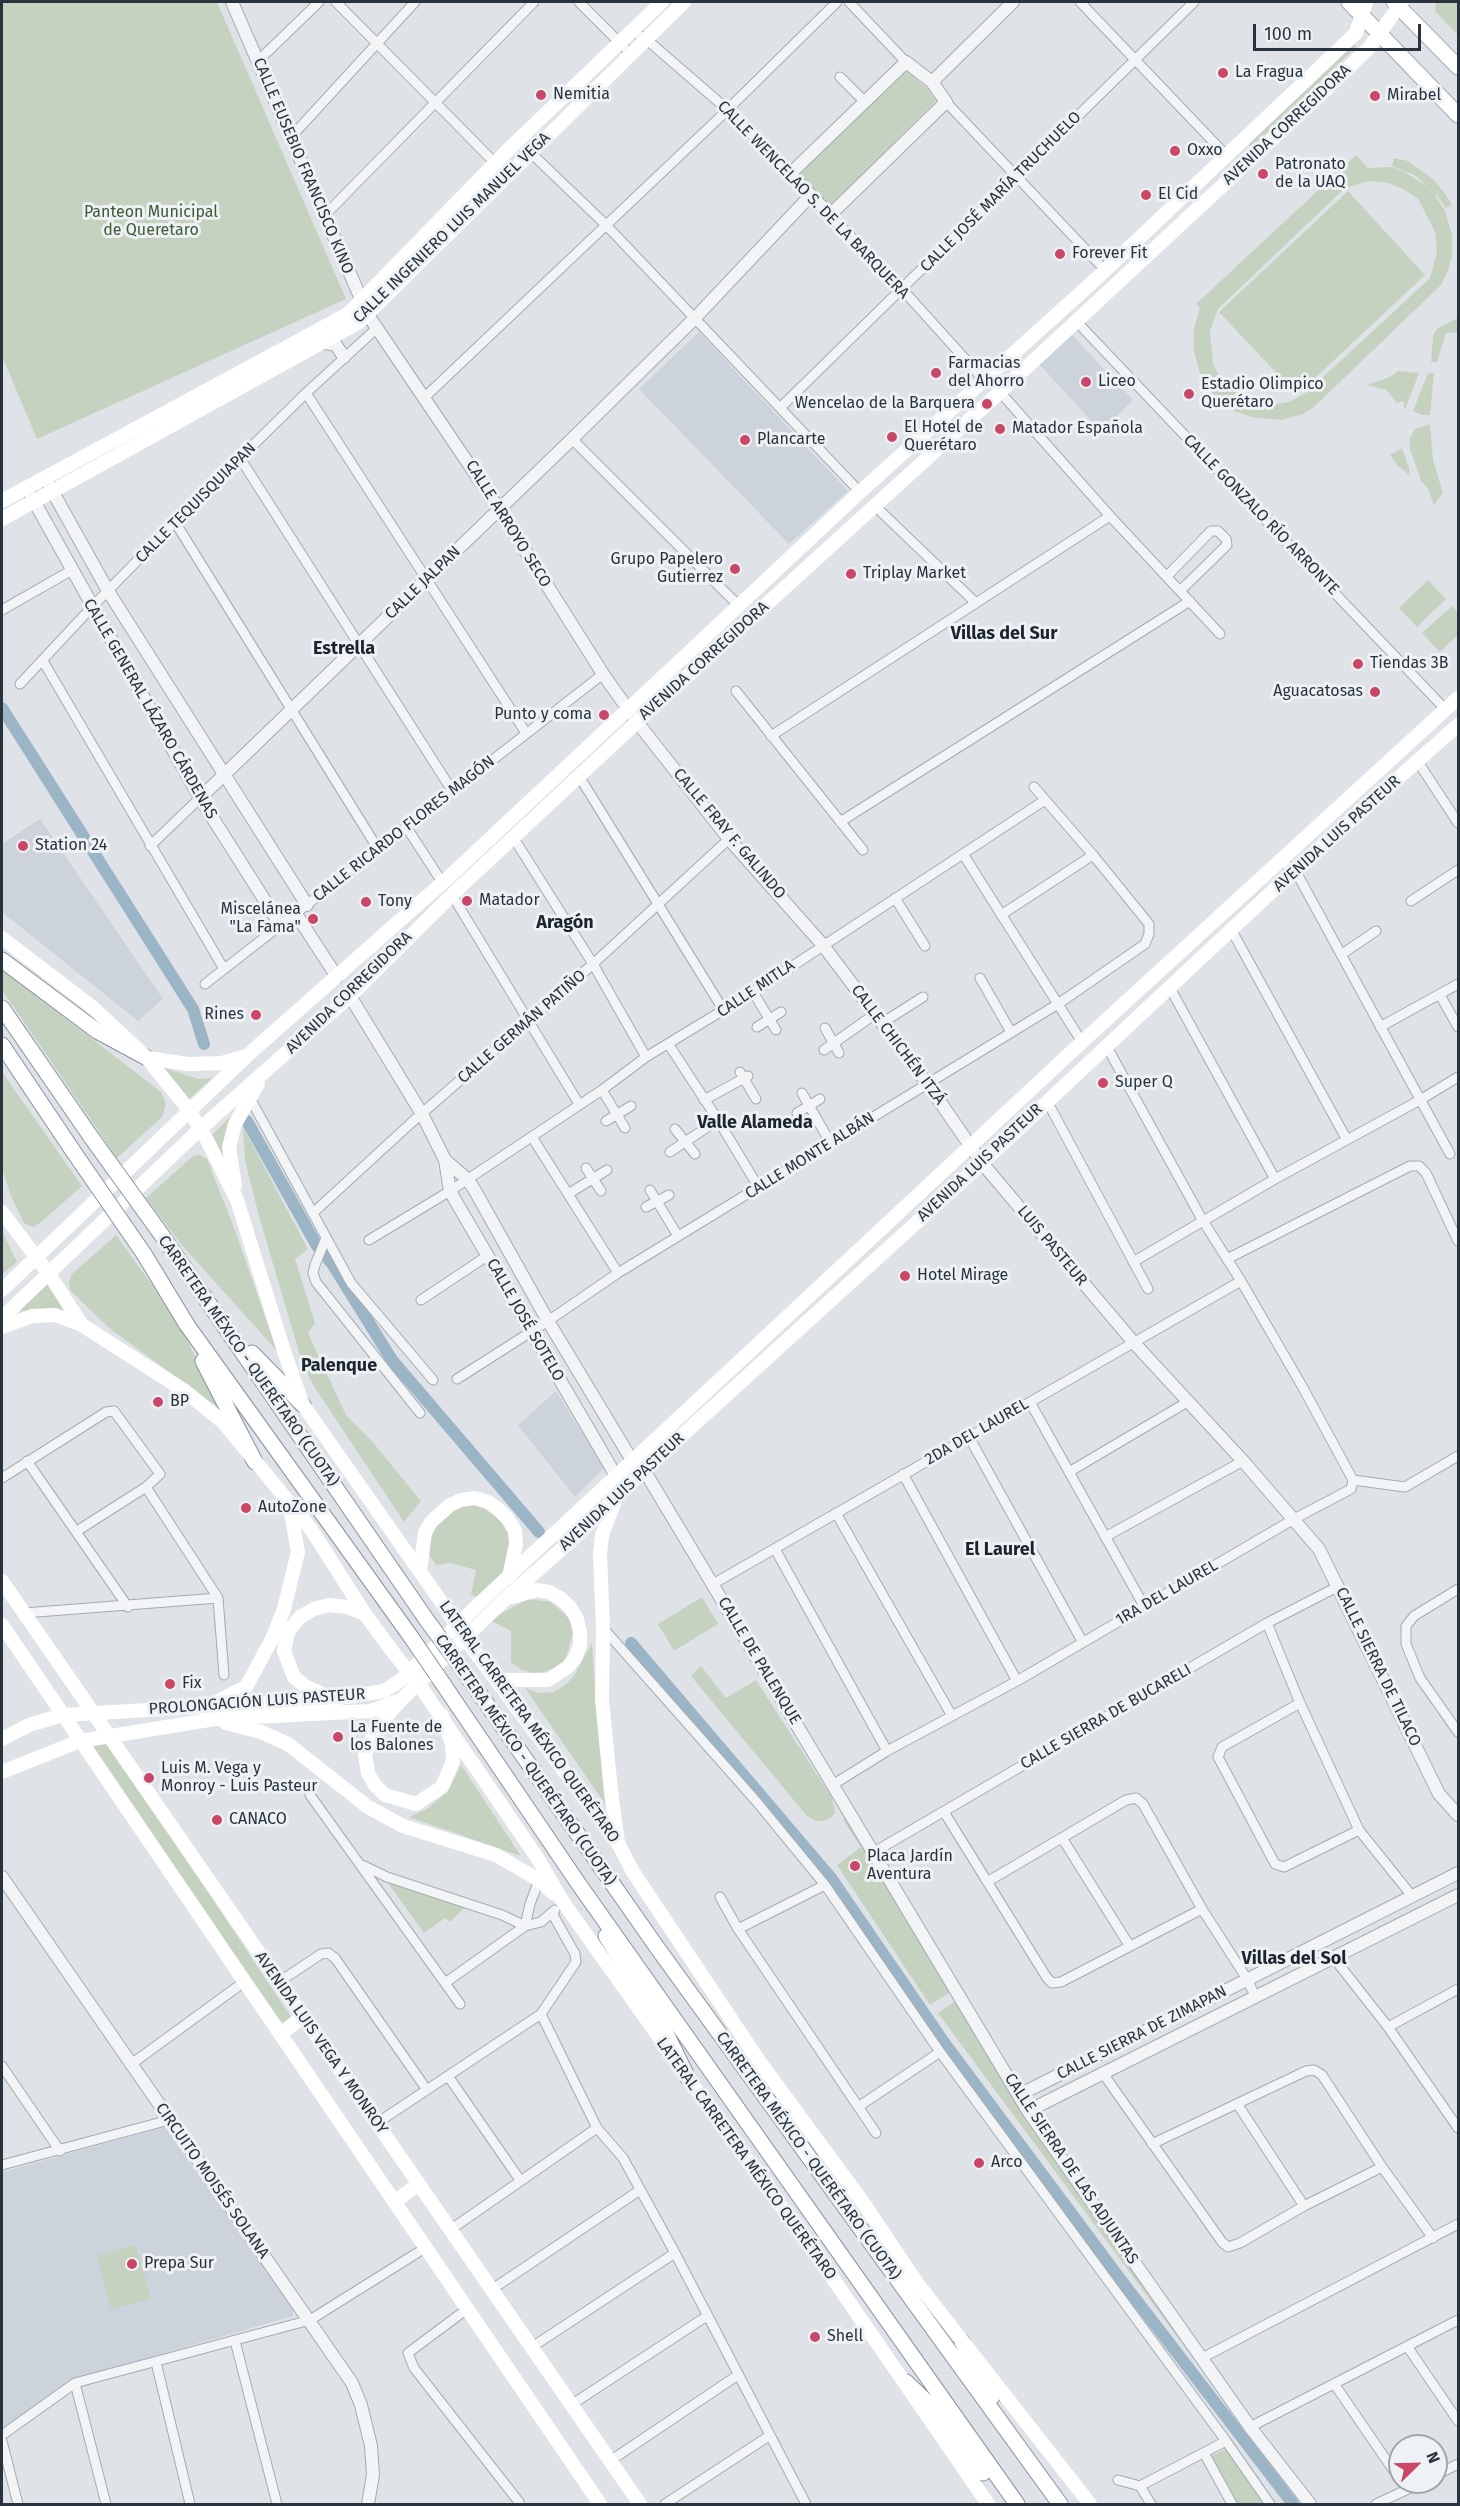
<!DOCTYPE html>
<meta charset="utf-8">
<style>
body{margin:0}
#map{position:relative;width:1460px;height:2506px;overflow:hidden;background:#dfe3e8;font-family:"Fira Sans",sans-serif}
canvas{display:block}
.frame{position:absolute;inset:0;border:3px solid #28333e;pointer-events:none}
.north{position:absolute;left:1388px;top:2434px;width:60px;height:60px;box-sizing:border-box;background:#eef2f5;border:2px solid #9fa6ac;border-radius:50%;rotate:67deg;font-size:16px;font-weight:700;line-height:24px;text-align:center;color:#28333e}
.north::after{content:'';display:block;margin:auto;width:21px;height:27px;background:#ca4768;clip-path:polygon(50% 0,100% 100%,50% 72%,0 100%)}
.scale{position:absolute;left:1253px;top:24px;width:168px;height:27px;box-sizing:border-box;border:3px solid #28333e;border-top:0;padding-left:8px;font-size:18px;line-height:21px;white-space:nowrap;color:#28333e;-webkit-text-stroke:4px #eef2f5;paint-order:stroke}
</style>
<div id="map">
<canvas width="1460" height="2506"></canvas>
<div class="frame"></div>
<div class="north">N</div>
<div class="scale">100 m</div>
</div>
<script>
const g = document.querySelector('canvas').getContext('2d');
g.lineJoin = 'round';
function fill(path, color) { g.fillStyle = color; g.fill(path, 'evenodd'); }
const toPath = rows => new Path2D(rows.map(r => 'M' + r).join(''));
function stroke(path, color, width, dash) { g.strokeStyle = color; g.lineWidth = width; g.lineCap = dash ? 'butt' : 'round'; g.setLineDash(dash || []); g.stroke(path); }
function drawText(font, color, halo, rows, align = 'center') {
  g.font = font + ' "Fira Sans",sans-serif'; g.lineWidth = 6; g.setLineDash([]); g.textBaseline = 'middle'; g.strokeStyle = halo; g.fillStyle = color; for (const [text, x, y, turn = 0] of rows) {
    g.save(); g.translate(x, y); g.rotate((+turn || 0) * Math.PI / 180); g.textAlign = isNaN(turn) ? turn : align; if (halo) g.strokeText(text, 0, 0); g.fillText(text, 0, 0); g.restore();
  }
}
fill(toPath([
 [699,332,848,491,789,544,639,389],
 [1071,334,1133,400,1101,431,1039,364],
 [40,819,163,999,138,1021,2,912,2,844],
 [556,1391,604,1468,575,1497,518,1425],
 [165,2127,294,2310,293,2316,78,2378,2,2428,2,2172]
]), '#cdd3da');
fill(toPath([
 [2,2,217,2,346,299,37,439,2,356],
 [1436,2,1458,2,1458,35,1435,11],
 [1353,43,1356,47,1251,148,1248,142],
 [903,68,928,89,936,101,830,207,797,174],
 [1356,155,1368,168,1391,167,1403,171,1428,187,1416,176,1392,166,1394,158,1408,161,1434,180,1446,195,1452,205,1446,208,1436,194,1435,195,1445,211,1452,235,1452,255,1448,271,1441,285,1314,407,1303,414,1281,420,1252,417,1234,411,1211,392,1201,377,1194,352,1194,328,1200,308,1196,304],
 [1368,181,1389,183,1405,190,1418,199,1435,232,1437,252,1430,278,1307,392,1289,402,1272,405,1256,404,1242,399,1220,377,1213,364,1210,331,1218,309,1344,189],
 [1348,191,1425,275,1297,395,1219,312],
 [1458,318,1458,332,1446,333,1437,362,1431,362,1433,335,1438,328],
 [1398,371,1419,373,1405,410,1403,401,1397,403,1386,390,1367,385,1390,377],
 [1428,373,1434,373,1430,415,1422,415,1413,411],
 [1430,424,1433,460,1443,493,1434,505,1428,489,1421,481,1410,449,1410,438,1415,429],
 [1402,448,1409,468,1410,476,1396,464,1390,455],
 [1428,580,1446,599,1417,627,1399,608],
 [1452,606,1458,613,1458,635,1440,652,1422,633],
 [2,969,161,1092,166,1104,162,1117,117,1158,2,990],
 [159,1066,198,1079,212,1078,187,1101],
 [2,1072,82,1186,40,1223,33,1227,24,1223,11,1196,2,1168],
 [230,1117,227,1136,228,1177,208,1139],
 [243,1127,308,1249,295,1259,315,1323,308,1333,346,1415,371,1440,421,1501,404,1522,315,1388,303,1366,259,1216,245,1161],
 [200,1155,207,1159,236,1233,277,1351,180,1243,146,1198,193,1156],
 [2,1231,17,1262,2,1274],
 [116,1235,178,1321,221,1410,109,1328,70,1290,69,1282,72,1274],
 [47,1282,65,1313,18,1311],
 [475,1498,508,1519,514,1559,482,1601,471,1594,476,1570,450,1563,436,1565,423,1546,431,1522],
 [702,1597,718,1624,674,1651,658,1624],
 [528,1599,551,1602,569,1618,573,1632,566,1659,555,1668,544,1672,532,1673,522,1670,511,1662,511,1631,489,1620],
 [592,1643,597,1711,605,1804,525,1688,539,1693,554,1692,565,1685,574,1676],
 [701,1666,726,1698,756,1680,832,1798,835,1812,831,1818,824,1821,815,1821,806,1815,691,1676],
 [108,1742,291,2017,288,2021,282,2023,93,1750,94,1745],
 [461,1765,521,1856,409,1817,427,1809,440,1798,450,1787],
 [846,1815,954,1990,930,2005,837,1865,861,1847,843,1820],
 [385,1879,467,1905,450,1922,445,1918,424,1933],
 [958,1999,1055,2160,1221,2396,938,2013],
 [136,2245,151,2299,111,2309,97,2256],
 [1226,2449,1264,2504,1238,2504,1211,2456]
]), '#c6d2c0');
stroke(toPath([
 [2,708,193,1009,204,1044],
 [247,1121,317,1246,333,1265,392,1360,539,1532],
 [631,1643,831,1878,943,2041,1124,2284,1293,2504]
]), '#9bb5c7', 12);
const minor = toPath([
 [336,2,495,163,507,177],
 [579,2,631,54],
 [849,2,906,62],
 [1080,2,1226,155],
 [631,31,646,39,728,110,790,174],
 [258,61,319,2],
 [840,77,865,102],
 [946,102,1105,270],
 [291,137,415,2],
 [530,152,606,225,860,492],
 [830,215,902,289,984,380],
 [324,216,534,2],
 [1076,321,1446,710],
 [1000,392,1110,516,1220,634],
 [306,393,526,733],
 [425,397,717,120,837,2],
 [781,407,1194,2],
 [572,439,738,605],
 [240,458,453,792],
 [875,506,976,603],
 [175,522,378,849],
 [1167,576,1211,531,1218,531,1226,539,1227,545,1181,590],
 [2,610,72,570],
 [43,661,224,969],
 [20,684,92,607,175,522,306,393,377,328],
 [736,691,863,850],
 [771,736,1110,516],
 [1418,762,1458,823],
 [579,776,724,1011],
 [840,822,1190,601],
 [407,828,442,882],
 [513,837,593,964,646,1057],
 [150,846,200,798],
 [963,854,1082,1042],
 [1279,861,1295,870,1450,1154],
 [452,895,579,1104],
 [895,898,925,946],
 [1411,901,1458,870],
 [1001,915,1093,855],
 [1232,931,1347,1140],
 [1342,954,1376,931],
 [980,978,1011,1032],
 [205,984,603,674],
 [1170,988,1275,1179],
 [753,992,776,1030],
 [1440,995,1458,1027],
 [882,1023,923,997],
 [757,1027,781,1012],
 [1380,1027,1458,984],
 [825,1028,839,1053],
 [669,1045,718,1120,759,1188],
 [1107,1047,1203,1221,1241,1281,1302,1386,1353,1480],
 [824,1050,875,1014],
 [740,1072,756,1099],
 [602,1090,625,1128],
 [802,1093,831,1144],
 [250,1098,351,1283,433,1380],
 [704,1100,748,1076],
 [1047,1101,1148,1289],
 [797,1113,820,1099],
 [606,1121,631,1106],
 [675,1129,695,1154],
 [532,1137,618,1273],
 [670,1152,718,1120],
 [586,1168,601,1191],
 [650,1190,678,1236],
 [568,1194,607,1170],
 [646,1207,669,1195],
 [313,1213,411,1123,593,964,729,839],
 [326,1238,315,1265,313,1273,316,1282,420,1413],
 [369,1240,450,1191,602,1090,646,1057,753,992,1045,800],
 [1227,1259,1410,1166,1419,1166,1426,1173,1458,1241],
 [1133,1262,1275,1179,1420,1100,1458,1077],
 [421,1300,487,1256],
 [457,1379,548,1321,618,1273,1058,1004,1145,944,1149,934,1149,924,1093,855,1034,787],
 [1030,1402,1144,1606],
 [969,1437,1082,1641],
 [27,1461,128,1607],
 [1069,1472,1189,1401],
 [903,1474,1017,1681],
 [2,1478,106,1412,114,1411,160,1474,146,1487,77,1531],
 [1353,1480,1405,1487,1458,1456],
 [146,1487,218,1598,224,1675],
 [836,1513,952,1716],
 [1105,1537,1243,1461],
 [775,1549,887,1751],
 [713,1584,1241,1281],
 [1458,1589,1414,1616,1406,1626,1406,1644,1420,1678,1458,1732],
 [24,1613,218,1598],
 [1267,1623,1300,1703,1359,1830,1412,1896],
 [603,1628,756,1801,825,1885,940,2052,1226,2441,1270,2504],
 [1300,1703,1222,1747,1218,1757,1275,1864,1284,1867,1359,1830],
 [834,1784,887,1751,1017,1681,1294,1519,1351,1489,1353,1480],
 [310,1795,460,2004],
 [944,1812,1047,1978,1052,1983,1061,1982,1202,1909],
 [1062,1838,1129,1945],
 [874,1852,1267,1623,1339,1586],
 [362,1865,387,1877,502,1915,525,1926],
 [987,1882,1126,1800,1136,1798,1143,1804,1202,1909,1247,1979,1256,1998],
 [720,1897,738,1929,876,2133],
 [525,1926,530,1904,539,1880],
 [738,1929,825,1885],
 [1333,1957,1388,2027,1458,2128],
 [279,1982,321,1954,328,1953,335,1958,427,2090],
 [445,1983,525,1926,541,1922,555,1910],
 [541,2014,597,2128,623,2158,675,2253,806,2504],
 [1388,2027,1458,1989],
 [130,2065,244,1982],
 [2,2066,60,2151],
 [1102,2072,1222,2242,1228,2247,1240,2243,1304,2206,1382,2167],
 [448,2076,520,2180],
 [1238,2105,1304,2206],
 [858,2107,940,2052],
 [377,2123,541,2014,576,1962,575,1954,552,1913],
 [1152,2144,1306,2071,1314,2070,1322,2075,1382,2167,1433,2238],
 [2,2165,169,2120],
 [450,2230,597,2128],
 [491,2290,640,2190],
 [467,2309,408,2353,414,2368,519,2502],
 [235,2341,277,2504],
 [1407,2346,1458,2421],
 [532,2347,675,2253],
 [1202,2358,1458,2224],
 [156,2362,190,2504],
 [75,2383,106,2504],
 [1335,2385,1400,2480],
 [571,2405,707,2316],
 [1250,2427,1458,2320],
 [2,2435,75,2383,310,2320,425,2248],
 [2,2441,18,2504],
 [1204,2453,1232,2504],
 [610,2461,738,2375],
 [1436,2475,1458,2464],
 [1118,2480,1140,2486],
 [1140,2486,1226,2441],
 [1140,2486,1151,2504],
 [665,2504,769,2436],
 [1376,2504,1423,2482]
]);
const tertiary = toPath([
 [232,2,368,315,499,509,603,674,637,722,729,839,822,944,927,1083,982,1163,1135,1344,1243,1461,1319,1549,1439,1794,1458,1815],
 [906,62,932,82,946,102,830,215,790,174,906,62],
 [932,82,1013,2],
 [325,343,336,345,344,357],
 [45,478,108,591,307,905],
 [30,494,200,798,281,926],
 [200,798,572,439,695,318,811,195],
 [296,914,337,977],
 [350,996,422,1114,445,1160,450,1191,455,1200,616,1476],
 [445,1160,467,1179,474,1189,548,1321,633,1462],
 [644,1470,1028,2111,1250,2427,1310,2504],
 [2,1877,352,2383,361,2405,371,2446,373,2475,368,2504],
 [1019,2095,1458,1873],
 [1028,2111,1458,1895]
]);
const primary = toPath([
 [1349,2,1458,115],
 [1394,2,1458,67]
]);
const trunk = toPath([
 [2,960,97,1031,147,1058],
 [2,1008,91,1137],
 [2,1045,73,1151],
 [161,1234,426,1619],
 [144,1254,187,1325,411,1637],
 [252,1353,303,1405],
 [203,1361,255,1462],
 [456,1660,656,1946,1060,2504],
 [437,1675,578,1883,1017,2504],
 [606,1936,661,2023,688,2078],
 [962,2342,992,2397],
 [906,2382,930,2405,983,2473]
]);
stroke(minor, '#a4abb2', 11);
stroke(tertiary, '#a4abb2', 14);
stroke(primary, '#9fa9b3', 17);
stroke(trunk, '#87929e', 17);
stroke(minor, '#f2f4f6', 9);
stroke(tertiary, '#f2f4f6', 12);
stroke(toPath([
 [2,501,348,314,511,147,662,2],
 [2,519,359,322,684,2],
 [2,938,91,1006,147,1058,189,1110,207,1140,237,1200,284,1351,303,1405,442,1603],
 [147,1058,188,1064,222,1063,242,1057],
 [235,1186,229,1147,235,1124,258,1084],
 [2,1212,49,1274,82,1325,185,1391,223,1422,311,1529,365,1614,393,1652],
 [2,1290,250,1053,450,876,860,492,1096,279,1356,33,1366,2],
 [2,1318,200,1129,350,996,457,890,637,722,1000,392,1320,95,1369,48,1402,2],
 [2,1327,32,1316,55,1315,82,1325],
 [614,1503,602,1535,600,1554,603,1628,602,1700,611,1791,618,1843],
 [420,1570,425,1533,431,1522,450,1505,461,1500,475,1498,488,1502,499,1510,508,1519,515,1531,516,1544,509,1577],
 [2,1581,640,2504],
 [2,1625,600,2504],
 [470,1645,619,1845,633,1872,759,2061,862,2201,917,2283,1090,2504],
 [498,1680,548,1680,568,1667,575,1658,580,1645,580,1632,577,1619,570,1607,560,1598,549,1592,537,1590,512,1597],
 [422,1689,538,1859,563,1902,671,2054],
 [330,1698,305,1686,294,1677,284,1651,288,1632,300,1617,314,1609,329,1605,347,1607,365,1614],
 [214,1703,246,1687,273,1637,284,1609,298,1552,290,1507],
 [442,1715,452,1744,453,1761,442,1787,416,1804,385,1795,375,1785,368,1773,365,1755,376,1728,400,1701,502,1602,574,1538,644,1470,982,1163,1295,870,1458,725],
 [226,1723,261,1732,288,1744,368,1807,403,1826,496,1855,539,1880,553,1893],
 [2,1739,29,1725,63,1715,334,1699,384,1691,401,1680,482,1601,1082,1042,1458,698],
 [2,1772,80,1741,215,1719,370,1711,398,1701],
 [280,2034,303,2017],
 [682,2070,816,2254,988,2504],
 [394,2202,419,2184]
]), '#fff', 14);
stroke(primary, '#fff', 15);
stroke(trunk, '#fff', 15);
const trunkBridge = toPath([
 [91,1137,161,1234],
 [73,1151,144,1254],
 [426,1619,456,1660],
 [411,1637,437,1675]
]);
stroke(trunkBridge, '#87929e', 17, []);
stroke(toPath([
 [442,1603,470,1645],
 [393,1652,422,1689]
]), '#fff', 14);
stroke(trunkBridge, '#fff', 15);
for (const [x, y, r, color] of [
 [1223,73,6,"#ca4768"],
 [541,95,6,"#ca4768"],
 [1375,96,6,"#ca4768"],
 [1175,151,6,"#ca4768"],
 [1263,174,6,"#ca4768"],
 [1146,195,6,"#ca4768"],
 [1060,254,6,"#ca4768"],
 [936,373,6,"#ca4768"],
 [1086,382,6,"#ca4768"],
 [1189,394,6,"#ca4768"],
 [987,404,6,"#ca4768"],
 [1000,429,6,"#ca4768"],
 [892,437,6,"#ca4768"],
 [745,440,6,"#ca4768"],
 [735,569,6,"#ca4768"],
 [851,574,6,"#ca4768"],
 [1358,664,6,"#ca4768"],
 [1375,692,6,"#ca4768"],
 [604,715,6,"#ca4768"],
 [23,846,6,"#ca4768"],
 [467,901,6,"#ca4768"],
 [366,902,6,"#ca4768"],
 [313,919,6,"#ca4768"],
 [256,1015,6,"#ca4768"],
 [1103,1083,6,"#ca4768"],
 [905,1276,6,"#ca4768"],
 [158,1402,6,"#ca4768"],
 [246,1508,6,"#ca4768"],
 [170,1684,6,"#ca4768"],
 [338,1737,6,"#ca4768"],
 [149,1778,6,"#ca4768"],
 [217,1820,6,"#ca4768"],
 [855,1866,6,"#ca4768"],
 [979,2163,6,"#ca4768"],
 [132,2264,6,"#ca4768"],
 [815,2337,6,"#ca4768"]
]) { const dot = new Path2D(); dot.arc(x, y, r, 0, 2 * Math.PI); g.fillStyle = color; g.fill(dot); stroke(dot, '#eef2f5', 2); }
drawText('16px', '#28333e', '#eef2f5', [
 ["La Fragua",1235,73],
 ["Nemitia",553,95],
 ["Mirabel",1387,96],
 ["Oxxo",1187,151],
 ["Patronato",1275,165],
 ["de la UAQ",1275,183],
 ["El Cid",1158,195],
 ["Forever Fit",1072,254],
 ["Farmacias",948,364],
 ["del Ahorro",948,382],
 ["Liceo",1098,382],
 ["Estadio Olimpico",1201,385],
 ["Querétaro",1201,403],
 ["Wencelao de la Barquera",975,404,"right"],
 ["El Hotel de",904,428],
 ["Querétaro",904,446],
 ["Matador Española",1012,429],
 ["Plancarte",757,440],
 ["Grupo Papelero",723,560,"right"],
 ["Gutierrez",723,578,"right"],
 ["Triplay Market",863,574],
 ["Tiendas 3B",1370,664],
 ["Aguacatosas",1363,692,"right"],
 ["Punto y coma",592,715,"right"],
 ["Station 24",35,846],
 ["Matador",479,901],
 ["Tony",378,902],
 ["Miscelánea",301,910,"right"],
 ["\"La Fama\"",301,928,"right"],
 ["Rines",244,1015,"right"],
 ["Super Q",1115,1083],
 ["Hotel Mirage",917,1276],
 ["BP",170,1402],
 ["AutoZone",258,1508],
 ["Fix",182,1684],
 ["La Fuente de",350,1728],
 ["los Balones",350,1746],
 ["Luis M. Vega y",161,1769],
 ["Monroy - Luis Pasteur",161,1787],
 ["CANACO",229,1820],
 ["Placa Jardín",867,1857],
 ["Aventura",867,1875],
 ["Arco",991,2163],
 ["Prepa Sur",144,2264],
 ["Shell",827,2337]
], 'left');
drawText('16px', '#28333e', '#eef2f5', [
 ["AVENIDA CORREGIDORA",1287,125,-43],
 ["CALLE EUSEBIO FRANCISCO KINO",303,166,67],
 ["CALLE JOSÉ MARÍA TRUCHUELO",1001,192,-45],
 ["CALLE WENCELAO S. DE LA BARQUERA",813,200,46],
 ["CALLE INGENIERO LUIS MANUEL VEGA",452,228,-44],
 ["CALLE TEQUISQUIAPAN",196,503,-45],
 ["CALLE GONZALO RÍO ARRONTE",1261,515,46],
 ["CALLE ARROYO SECO",508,524,58],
 ["CALLE JALPAN",423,583,-44],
 ["AVENIDA CORREGIDORA",704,661,-42],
 ["CALLE GENERAL LÁZARO CÁRDENAS",150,709,60],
 ["CALLE RICARDO FLORES MAGÓN",404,829,-38],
 ["CALLE FRAY F. GALINDO",729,834,50],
 ["AVENIDA LUIS PASTEUR",1337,834,-42],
 ["CALLE MITLA",756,989,-34],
 ["AVENIDA CORREGIDORA",349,993,-44],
 ["CALLE GERMÁN PATIÑO",522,1027,-41],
 ["CALLE CHICHÉN ITZÁ",898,1045,53],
 ["CALLE MONTE ALBÁN",810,1156,-32],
 ["AVENIDA LUIS PASTEUR",980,1163,-43],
 ["LUIS PASTEUR",1052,1246,50],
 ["CALLE JOSÉ SOTELO",525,1320,60],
 ["CARRETERA MÉXICO - QUERÉTARO (CUOTA)",248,1361,55],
 ["2DA DEL LAUREL",977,1432,-30],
 ["AVENIDA LUIS PASTEUR",622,1492,-43],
 ["1RA DEL LAUREL",1167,1593,-30],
 ["CALLE DE PALENQUE",759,1661,59],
 ["CALLE SIERRA DE TILACO",1378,1667,64],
 ["PROLONGACIÓN LUIS PASTEUR",257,1702,-4],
 ["CALLE SIERRA DE BUCARELI",1106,1717,-30],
 ["LATERAL CARRETERA MÉXICO QUERÉTARO",529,1722,54],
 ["CARRETERA MÉXICO - QUERÉTARO (CUOTA)",525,1760,55],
 ["CALLE SIERRA DE ZIMAPAN",1142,2033,-27],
 ["AVENIDA LUIS VEGA Y MONROY",321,2043,55],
 ["CARRETERA MÉXICO - QUERÉTARO (CUOTA)",808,2156,54],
 ["LATERAL CARRETERA MÉXICO QUERÉTARO",746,2159,54],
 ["CALLE SIERRA DE LAS ADJUNTAS",1071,2169,56],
 ["CIRCUITO MOISÉS SOLANA",212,2181,55]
]);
drawText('16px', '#405a36', '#eef2f5', [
 ["Panteon Municipal",151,213],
 ["de Queretaro",151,231]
]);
drawText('bold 18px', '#1b242f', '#eef2f5', [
 ["Villas del Sur",1004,634],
 ["Estrella",344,649],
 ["Aragón",565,923],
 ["Valle Alameda",755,1123],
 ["Palenque",339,1366],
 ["El Laurel",1000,1550],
 ["Villas del Sol",1294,1959]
]);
</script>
